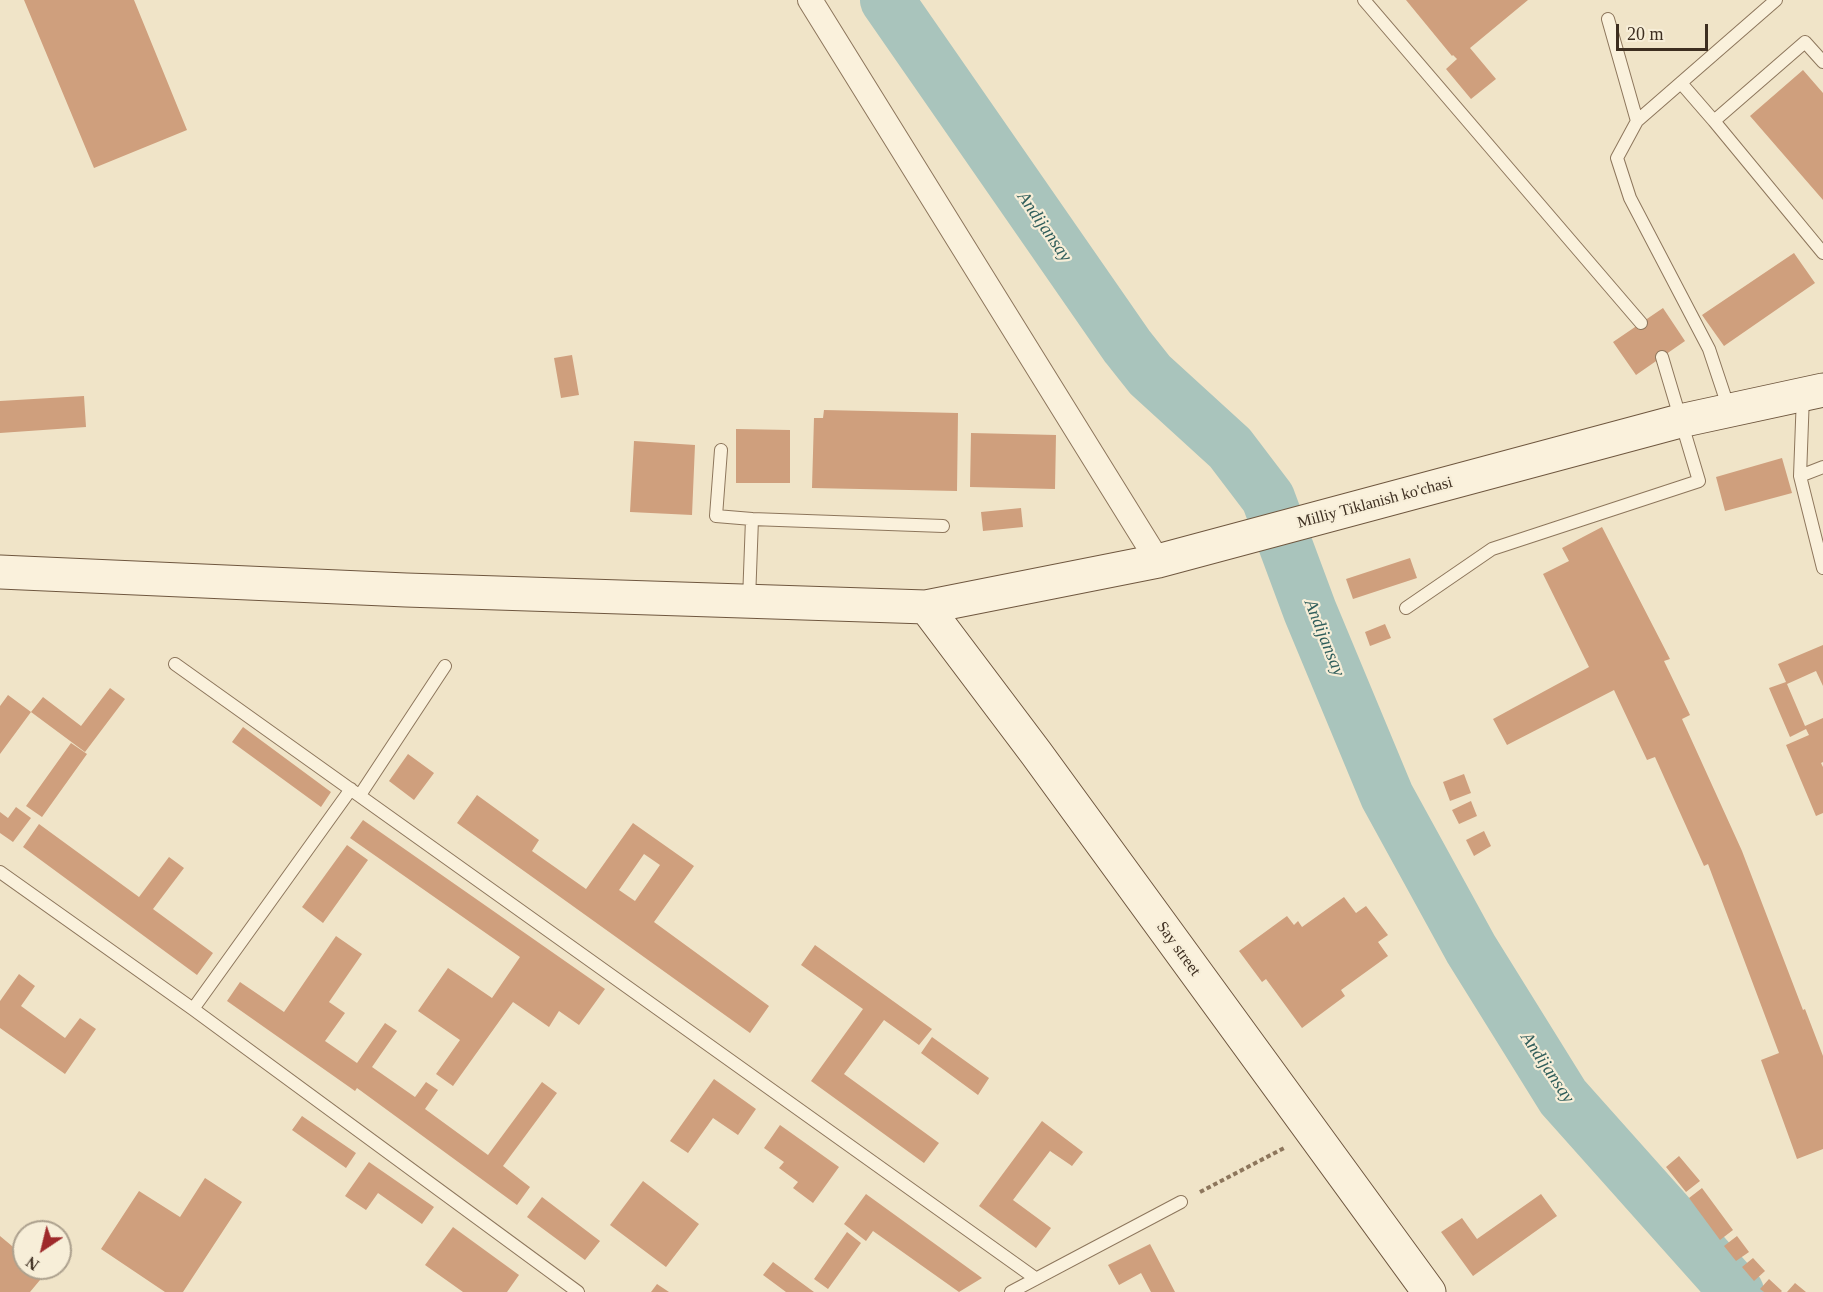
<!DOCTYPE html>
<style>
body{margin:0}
#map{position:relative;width:1823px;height:1292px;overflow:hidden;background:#f0e4c8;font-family:"Times New Roman",serif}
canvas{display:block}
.north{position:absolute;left:12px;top:1220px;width:60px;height:60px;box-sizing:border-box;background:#f7eed8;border:2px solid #ada18e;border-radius:50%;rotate:215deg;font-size:16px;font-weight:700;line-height:24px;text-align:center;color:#3d2e20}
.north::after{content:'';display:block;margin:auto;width:21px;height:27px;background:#9e2a2b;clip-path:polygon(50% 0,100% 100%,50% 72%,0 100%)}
.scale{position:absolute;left:1616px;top:24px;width:92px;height:27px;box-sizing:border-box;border:3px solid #3d2e20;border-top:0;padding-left:8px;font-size:18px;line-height:21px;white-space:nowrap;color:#3d2e20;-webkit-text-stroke:4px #f7eed8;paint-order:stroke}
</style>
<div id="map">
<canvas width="1823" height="1292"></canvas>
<div class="north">N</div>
<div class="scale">20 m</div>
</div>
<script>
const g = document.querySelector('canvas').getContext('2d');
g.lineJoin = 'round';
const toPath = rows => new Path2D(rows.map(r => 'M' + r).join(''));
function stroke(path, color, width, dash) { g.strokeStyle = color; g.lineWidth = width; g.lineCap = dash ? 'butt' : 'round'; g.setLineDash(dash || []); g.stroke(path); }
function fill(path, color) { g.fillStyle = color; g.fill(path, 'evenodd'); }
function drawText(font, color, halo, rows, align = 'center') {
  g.font = font + ' "Times New Roman",serif'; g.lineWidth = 4.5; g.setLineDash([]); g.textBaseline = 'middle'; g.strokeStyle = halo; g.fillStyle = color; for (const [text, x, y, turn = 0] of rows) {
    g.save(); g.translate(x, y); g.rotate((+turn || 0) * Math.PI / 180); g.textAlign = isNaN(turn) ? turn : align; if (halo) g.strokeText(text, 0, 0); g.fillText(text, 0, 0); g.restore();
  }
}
stroke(toPath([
 [887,0,1127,346,1150,375,1230,448,1268,498,1310,611,1387,796,1471,949,1563,1097,1737,1292]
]), '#a9c4bc', 54);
fill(toPath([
 [24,0,134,0,187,130,94,168],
 [1406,0,1528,0,1470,48,1496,79,1471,99,1446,69,1457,59,1453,55,1452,56],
 [1803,70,1823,93,1823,200,1750,116],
 [1794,253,1815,283,1724,346,1702,315],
 [1663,308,1685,341,1636,375,1613,342],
 [572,355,579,395,561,398,554,358],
 [84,396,86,427,0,433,0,401],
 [824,410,958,413,957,491,812,488,814,418,823,418],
 [736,429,790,430,790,483,736,483],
 [971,433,1056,435,1055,489,970,487],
 [634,441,695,445,692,515,630,512],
 [1782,458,1792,493,1725,511,1716,477],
 [1021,508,1023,527,983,531,981,512],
 [1602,527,1670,659,1664,661,1690,715,1682,719,1742,851,1803,1010,1805,1009,1823,1056,1823,1149,1797,1159,1761,1060,1779,1053,1708,864,1704,866,1655,757,1647,760,1614,690,1507,745,1493,719,1589,667,1543,574,1569,561,1562,548],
 [1410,558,1417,578,1353,599,1346,579],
 [1385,624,1391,638,1370,646,1365,632],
 [1823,645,1823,686,1816,671,1787,684,1805,726,1823,718,1823,762,1821,763,1823,767,1823,813,1816,816,1786,745,1809,735,1806,729,1790,737,1769,688,1786,682,1778,664],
 [110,688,125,699,85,752,31,712,43,697,81,726],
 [8,695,31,712,0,754,0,706],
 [243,727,331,792,321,807,232,742],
 [71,743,87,754,42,817,26,806],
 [408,754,434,773,414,800,389,781],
 [1464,774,1471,793,1450,801,1443,782],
 [477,795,539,840,532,851,586,889,633,823,694,866,654,922,769,1006,750,1033,457,823],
 [644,854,660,865,635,901,619,890],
 [1471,801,1477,816,1459,824,1452,810],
 [16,807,31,818,13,842,0,833,0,812,8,818],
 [363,820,605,989,579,1025,559,1011,549,1027,513,1002,453,1086,436,1074,460,1040,418,1011,448,968,492,998,520,957,350,838],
 [39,824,139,897,169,857,184,868,153,909,213,953,197,975,23,847],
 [1484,831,1491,846,1474,856,1466,840],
 [347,845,368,860,323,923,302,907],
 [1344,897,1356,913,1366,906,1388,935,1378,942,1388,956,1341,990,1345,996,1302,1028,1266,979,1262,982,1239,951,1287,916,1294,925,1298,921,1302,927],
 [336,936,362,954,329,1002,345,1013,325,1041,357,1063,385,1023,397,1031,372,1067,415,1097,426,1082,438,1090,425,1109,488,1155,542,1082,557,1093,503,1166,530,1187,517,1205,357,1088,355,1091,227,1001,240,982,284,1012],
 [815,945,932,1029,919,1045,884,1020,844,1074,939,1143,924,1163,811,1081,863,1009,801,965],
 [19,974,35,986,21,1006,65,1038,80,1018,96,1029,65,1074,0,1028,0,1001],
 [932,1037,989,1078,978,1095,921,1053],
 [714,1079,756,1109,738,1135,713,1118,688,1153,670,1141],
 [302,1116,356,1153,346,1168,292,1130],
 [1042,1121,1083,1152,1072,1166,1050,1151,1013,1200,1051,1228,1036,1248,979,1206],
 [780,1125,839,1167,813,1203,793,1188,798,1182,779,1168,784,1162,764,1148],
 [1679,1156,1700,1181,1686,1192,1666,1167],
 [369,1162,434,1207,422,1224,378,1193,366,1210,345,1196],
 [205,1178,242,1202,183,1292,165,1292,101,1249,139,1191,180,1217],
 [643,1181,699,1224,666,1267,610,1225],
 [1702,1188,1733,1230,1720,1240,1689,1198],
 [866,1194,913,1228,982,1278,959,1292,873,1231,866,1241,844,1224],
 [1541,1194,1557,1216,1473,1276,1441,1232,1462,1218,1477,1239],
 [542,1197,600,1241,585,1260,527,1217],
 [453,1227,519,1275,507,1292,463,1292,425,1265],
 [847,1232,861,1243,828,1289,814,1279],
 [0,1236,24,1256,24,1268,38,1268,45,1274,30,1292,0,1292],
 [1737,1236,1749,1252,1736,1261,1724,1246],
 [1150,1244,1175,1292,1151,1292,1141,1273,1119,1285,1108,1265],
 [1753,1258,1765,1271,1754,1281,1742,1267],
 [773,1262,814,1292,786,1292,763,1275],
 [1769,1279,1782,1291,1781,1292,1764,1292,1760,1289],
 [1795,1283,1806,1292,1787,1292],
 [657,1284,669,1292,651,1292]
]), '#cf9f7d');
const service = toPath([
 [1364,0,1641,323],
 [1608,19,1637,121],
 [1681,83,1714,121,1805,42,1823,62],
 [1714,121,1823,253],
 [1803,395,1800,476,1823,568],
 [1729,409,1709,349,1630,198,1617,158,1637,121,1776,0],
 [721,450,716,516,752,519],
 [1800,476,1823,467],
 [749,600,752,519,943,526],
 [1406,608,1492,549,1699,481,1662,357],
 [175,664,1035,1278],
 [360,795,445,666],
 [0,872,193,1009,578,1292],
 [193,1009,351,789],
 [1011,1292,1181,1202]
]);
const minor = toPath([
 [810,0,1158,561]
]);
const secondary = toPath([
 [0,572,406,590,926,607,1158,561,1680,421,1823,390],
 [926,607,1036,753,1429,1292]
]);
stroke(service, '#8d765c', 14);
stroke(minor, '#8d765c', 26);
stroke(secondary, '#6f573f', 35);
stroke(toPath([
 [1200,1192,1286,1147]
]), '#8d765c', 4, [4.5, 3]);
stroke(service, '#faf1dc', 12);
stroke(minor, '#faf1dc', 24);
stroke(secondary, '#faf1dc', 33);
drawText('16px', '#3d2e20', '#f7eed8', [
 ["Milliy Tiklanish ko'chasi",1375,503,-15],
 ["Say street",1178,949,54]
]);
drawText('italic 18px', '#2f5d5a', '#f7eed8', [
 ["Andijansay",1044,227,55],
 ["Andijansay",1324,638,68],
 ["Andijansay",1547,1068,56]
]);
</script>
